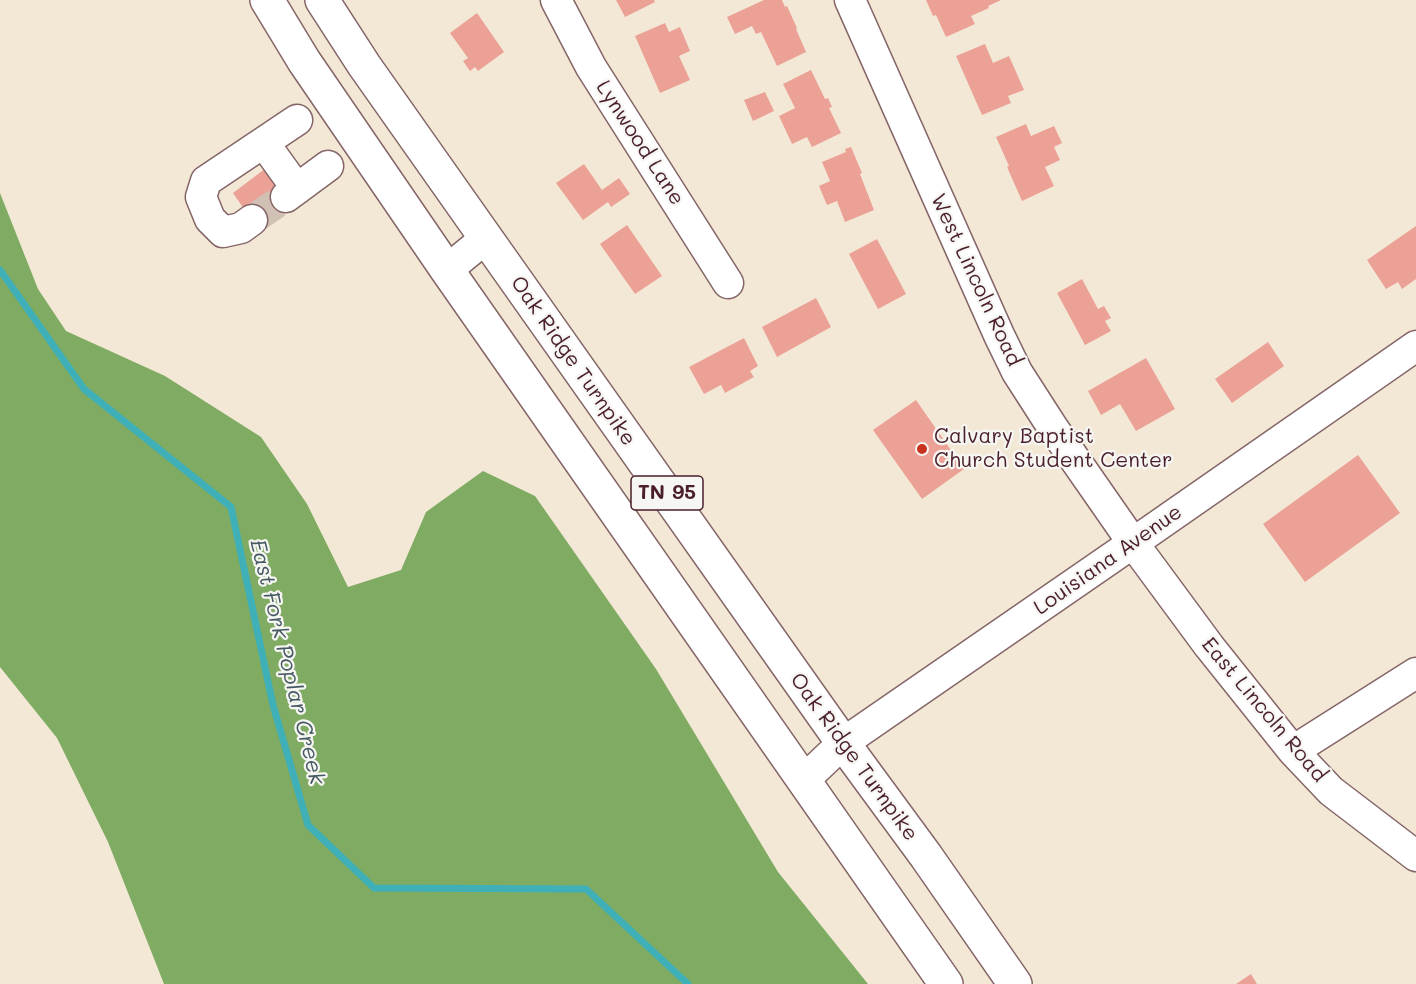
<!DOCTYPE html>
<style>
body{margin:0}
canvas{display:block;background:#f3e8d6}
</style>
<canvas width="1416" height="984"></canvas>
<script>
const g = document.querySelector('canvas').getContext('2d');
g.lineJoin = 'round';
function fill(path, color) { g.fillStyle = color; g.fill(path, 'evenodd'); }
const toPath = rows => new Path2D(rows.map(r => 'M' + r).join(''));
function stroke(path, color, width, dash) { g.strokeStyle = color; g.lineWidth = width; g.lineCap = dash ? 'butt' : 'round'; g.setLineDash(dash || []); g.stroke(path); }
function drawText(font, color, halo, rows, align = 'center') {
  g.font = font + ' Mali,sans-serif'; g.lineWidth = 4.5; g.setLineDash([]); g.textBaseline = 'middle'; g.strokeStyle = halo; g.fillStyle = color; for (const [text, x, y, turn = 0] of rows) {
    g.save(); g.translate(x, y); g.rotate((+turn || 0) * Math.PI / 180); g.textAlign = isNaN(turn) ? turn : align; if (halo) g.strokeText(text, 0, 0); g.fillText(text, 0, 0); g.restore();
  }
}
fill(toPath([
 [0,193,38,289,66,331,165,376,261,437,307,504,348,587,401,570,426,512,483,471,535,496,656,669,778,872,868,984,164,984,108,842,57,738,0,667]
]), '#7fab63');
stroke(toPath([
 [0,270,84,389,231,507,273,705,308,825,374,888,586,889,688,984]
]), '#3fafb8', 7);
fill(toPath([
 [616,0,654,0,655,2,625,17],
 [764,0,782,0,785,7,787,6,797,28,796,29,806,52,777,66,761,32,756,34,752,26,735,34,727,17],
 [926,0,1001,0,988,6,989,8,971,16,975,24,946,37,936,15,933,16],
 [477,13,504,52,478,71,475,67,470,71,463,61,468,58,450,33],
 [665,23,669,32,680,27,690,51,679,56,690,80,660,93,635,36],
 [985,44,993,63,1009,56,1024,90,1008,96,1011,103,982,115,956,56],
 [811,70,825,99,828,98,832,107,829,108,841,133,812,147,807,137,792,144,779,116,795,108,783,84],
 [765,92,774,111,753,121,744,100],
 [1026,124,1031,136,1054,126,1062,143,1054,147,1060,160,1045,167,1054,186,1022,201,1007,167,1009,166,996,137],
 [851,147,862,173,860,174,874,210,845,222,837,201,827,205,819,186,830,181,822,162,846,152,845,149],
 [584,164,602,190,619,178,630,194,611,207,608,202,583,220,556,183],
 [266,168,291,203,257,228,233,193],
 [627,225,662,276,635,294,600,244],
 [1416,226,1416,279,1402,289,1398,282,1386,289,1367,260],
 [877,239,906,294,878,309,849,254],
 [1082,279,1098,309,1104,306,1111,318,1105,321,1111,331,1085,345,1057,293],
 [816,298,831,327,777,357,762,327],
 [744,338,758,366,750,371,754,377,725,393,721,385,704,394,689,367],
 [1268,342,1284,366,1232,403,1215,379],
 [1146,358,1175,409,1136,431,1120,404,1101,415,1088,391],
 [916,400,964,469,922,499,873,430],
 [1358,455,1400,513,1305,582,1263,524],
 [1251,974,1257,984,1236,984]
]), '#eca196');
stroke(toPath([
 [252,220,286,197]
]), '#d1c0b4', 30, [30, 15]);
const minor = toPath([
 [556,0,591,67,728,283],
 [850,0,999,335,1017,372,1053,428,1133,543,1209,646,1293,751,1331,791,1416,856],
 [264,143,297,189],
 [286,197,328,166],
 [252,220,241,228,223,232,210,219,201,197,206,181,297,120],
 [447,270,486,238],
 [1293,751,1416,673],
 [804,780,843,743,1133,543,1416,346]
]);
const highway = toPath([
 [267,0,304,61,447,270,946,984],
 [322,0,364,65,486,238,843,743,926,856,1015,984]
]);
stroke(minor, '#856567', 33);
stroke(highway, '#856567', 36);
stroke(minor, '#fff', 30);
stroke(highway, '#fff', 33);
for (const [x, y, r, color] of [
 [922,449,6,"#c8321e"]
]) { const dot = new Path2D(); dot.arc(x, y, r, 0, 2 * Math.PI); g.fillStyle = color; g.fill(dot); stroke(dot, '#f6f6f2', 2); }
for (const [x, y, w] of [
 [667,493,72]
]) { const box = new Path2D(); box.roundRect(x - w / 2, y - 17, w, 34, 4.5); g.fillStyle = '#f6f6f2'; g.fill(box); stroke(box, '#4a1f2b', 1.5); }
drawText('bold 20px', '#4a1f2b', null, [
 ["TN 95",667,493]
]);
drawText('21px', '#4a1f2b', '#f6f6f2', [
 ["Lynwood Lane",640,143,57],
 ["West Lincoln Road",976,280,65],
 ["Oak Ridge Turnpike",573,361,55],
 ["Louisiana Avenue",1108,560,-35],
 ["East Lincoln Road",1264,710,50],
 ["Oak Ridge Turnpike",854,757,54]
]);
drawText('21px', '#4a1f2b', '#f6f6f2', [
 ["Calvary Baptist",934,437],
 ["Church Student Center",934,461]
], 'left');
drawText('italic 22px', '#465963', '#f6f6f2', [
 ["East Fork Poplar Creek",287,662,76]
]);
</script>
